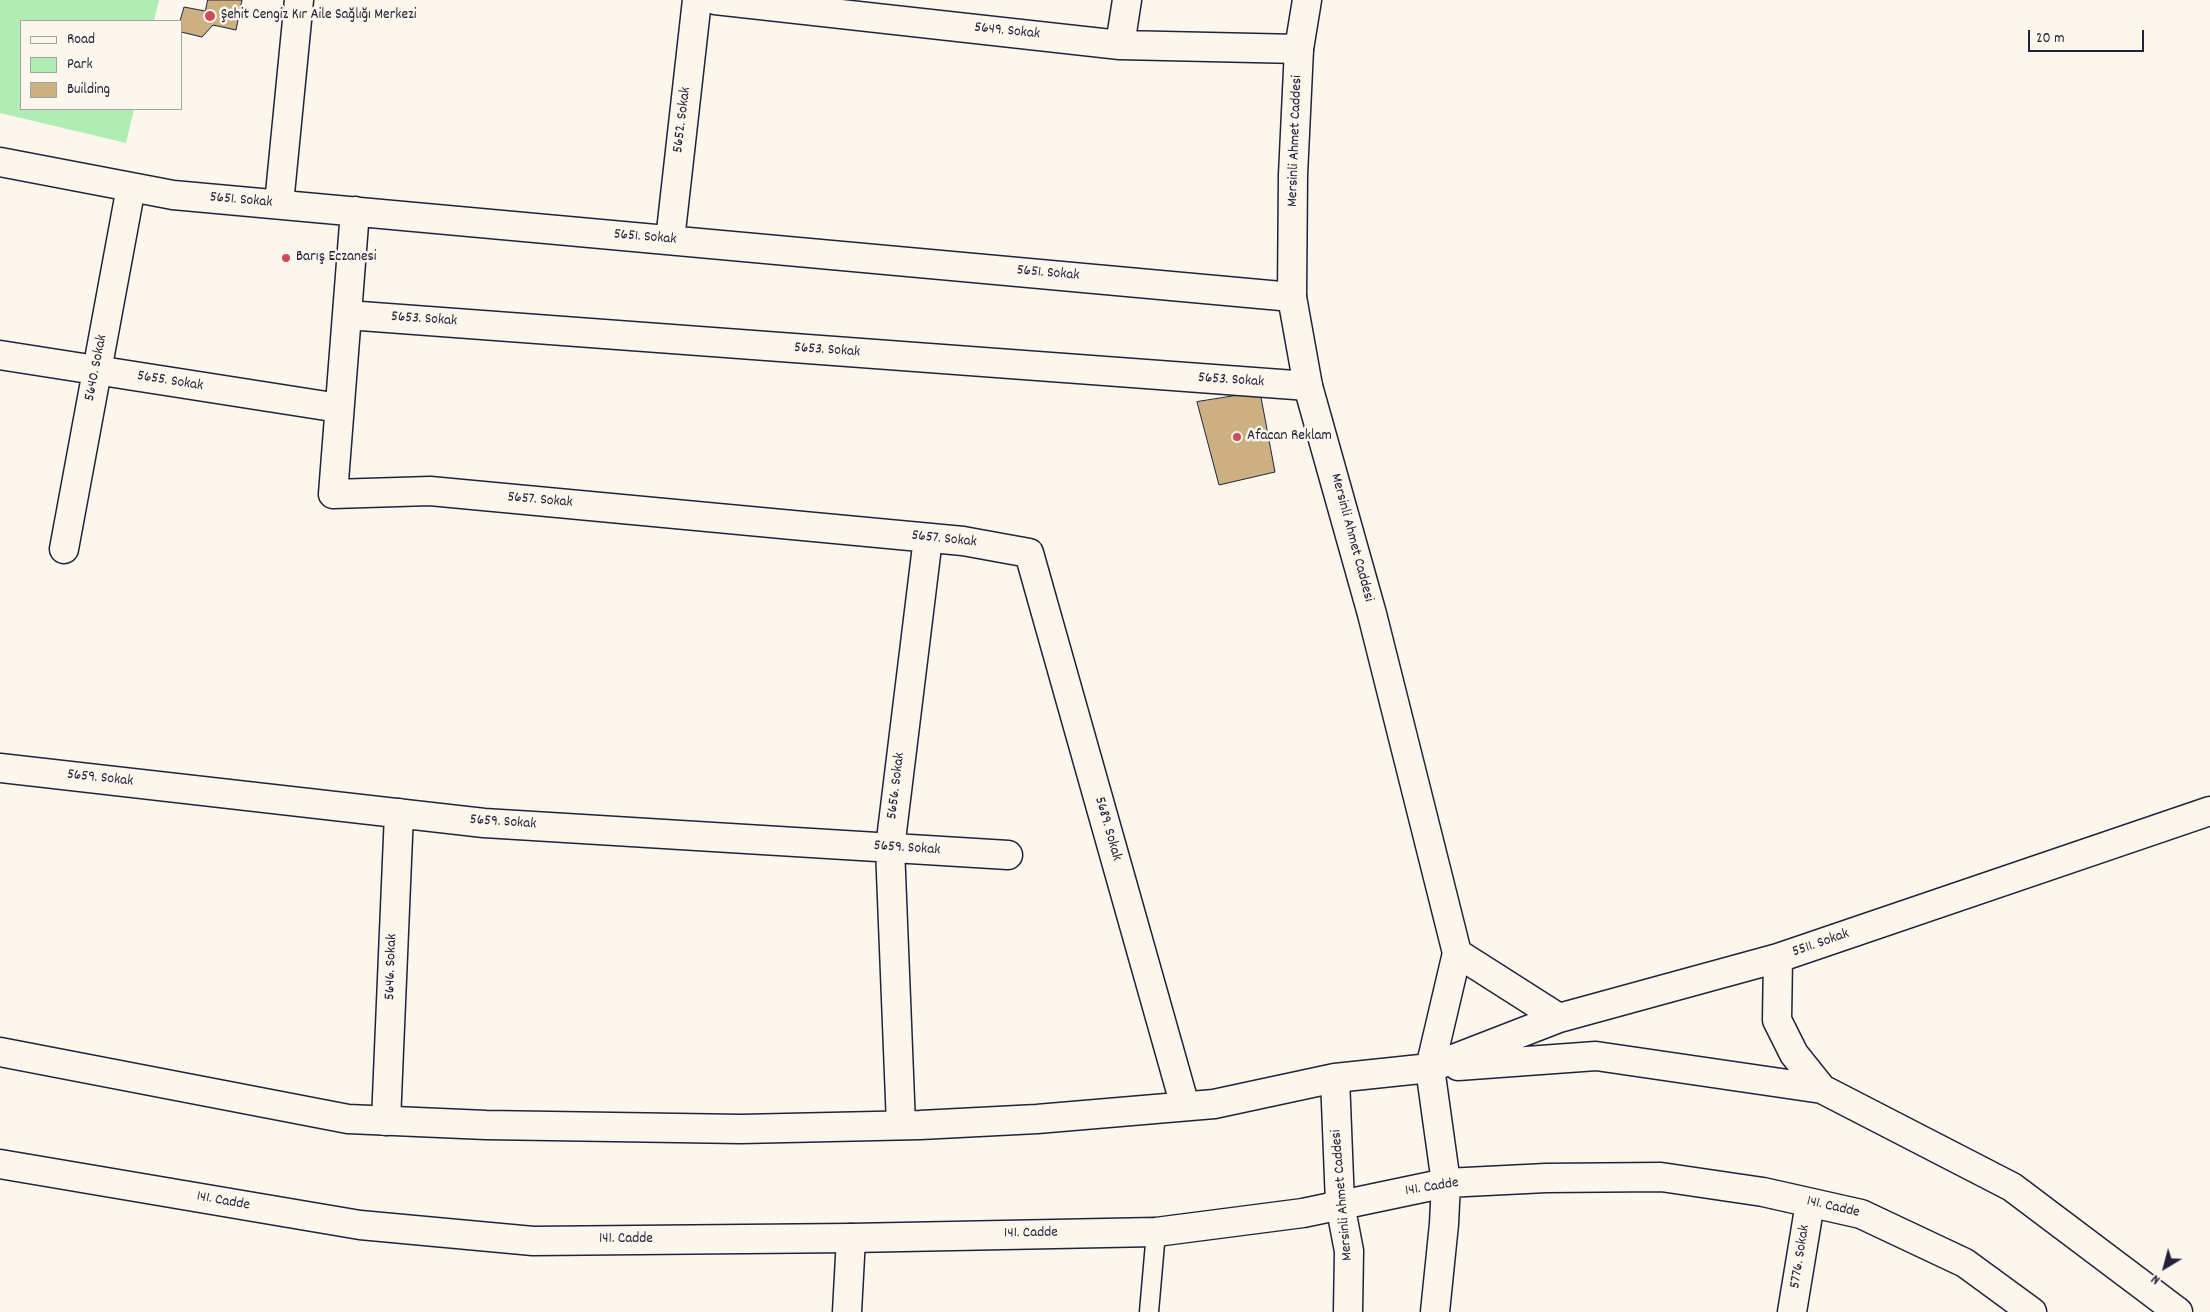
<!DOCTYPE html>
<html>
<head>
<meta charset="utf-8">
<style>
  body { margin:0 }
  #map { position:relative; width:2210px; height:1312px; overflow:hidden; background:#fbf7ec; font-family:Dekko,sans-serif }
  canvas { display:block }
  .legend { position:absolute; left:20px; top:20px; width:162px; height:90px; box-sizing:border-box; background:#fbf7ec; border:1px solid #a4a2a5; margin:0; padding:6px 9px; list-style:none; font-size:15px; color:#22223b }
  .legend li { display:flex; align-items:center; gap:10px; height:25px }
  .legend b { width:25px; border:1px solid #a4a2a5 }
  .north { position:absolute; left:2140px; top:1242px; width:50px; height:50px; -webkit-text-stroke:4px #fbf7ec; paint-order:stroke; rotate:217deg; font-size:14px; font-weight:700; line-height:20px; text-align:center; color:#22223b }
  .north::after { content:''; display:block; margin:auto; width:18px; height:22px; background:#22223b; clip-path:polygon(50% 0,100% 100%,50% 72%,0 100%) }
  .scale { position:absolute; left:2028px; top:30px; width:116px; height:22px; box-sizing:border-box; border:2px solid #22223b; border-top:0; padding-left:6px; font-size:15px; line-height:18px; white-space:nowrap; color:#22223b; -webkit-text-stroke:4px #fbf7ec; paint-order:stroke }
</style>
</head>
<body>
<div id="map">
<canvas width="2210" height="1312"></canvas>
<ul class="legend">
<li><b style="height:6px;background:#fbf7ec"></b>Road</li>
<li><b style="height:14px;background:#afedb4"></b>Park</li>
<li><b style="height:14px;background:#ccb081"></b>Building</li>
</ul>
<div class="north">N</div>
<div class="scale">20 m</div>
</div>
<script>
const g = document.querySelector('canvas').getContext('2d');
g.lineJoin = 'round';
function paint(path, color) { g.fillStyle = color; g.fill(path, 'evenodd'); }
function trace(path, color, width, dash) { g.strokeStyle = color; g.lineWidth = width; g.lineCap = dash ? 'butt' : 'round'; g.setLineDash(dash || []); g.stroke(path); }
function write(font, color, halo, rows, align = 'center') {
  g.font = font + ' Dekko,sans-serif'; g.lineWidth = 5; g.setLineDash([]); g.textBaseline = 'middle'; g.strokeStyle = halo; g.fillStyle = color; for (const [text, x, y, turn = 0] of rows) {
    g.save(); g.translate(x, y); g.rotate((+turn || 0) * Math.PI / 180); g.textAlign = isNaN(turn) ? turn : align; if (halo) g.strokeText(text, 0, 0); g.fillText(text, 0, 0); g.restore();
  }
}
paint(new Path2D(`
  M0 0H159L154 21H21V109H134L126 143 0 113Z`), '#afedb4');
const building = new Path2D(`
  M208 0H242L236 30 213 25 202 37 181 32 180 21 184 7 205 11Z
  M1260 392 1275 472 1219 485 1197 402Z`);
paint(building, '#ccb081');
trace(building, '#22223b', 1);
const lane = new Path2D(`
  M1149 1312 1156 1232`);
const street = new Path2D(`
  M715 0 1120 45 1299 49
  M1120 45 1127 0
  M0 162 173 195 1292 297
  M279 204 299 0
  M355 211 333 494 430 491 963 541 1029 553 1185 1106
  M670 240 697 0
  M347 315 1308 386
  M0 355 339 408
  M64 549 131 187
  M0 768 484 823 1008 855
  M386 1121 399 813
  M901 1125 890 848 928 538
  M847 1312 851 1238
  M1792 1312 1810 1203`);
const secondary = new Path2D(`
  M1307 0 1299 49 1293 175 1292 297 1308 386 1372 614 1457 953 1430 1068
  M1457 953 1559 1018
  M1778 958 1777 1020 1794 1054 1822 1089
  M0 1052 348 1119 486 1125 741 1129 920 1125 1037 1119 1214 1104 1335 1078 1430 1068 1446 1183 1444 1224 1435 1312
  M1458 1066 1596 1056 1822 1089 2012 1187 2178 1312
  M1430 1068 1559 1018 1778 958 2210 811
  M1335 1078 1340 1204 1349 1251 1348 1312
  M0 1164 360 1225 533 1241 851 1238 1156 1232 1303 1213 1446 1183 1546 1178 1661 1177 1763 1192 1861 1214 1965 1263 2032 1312`);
trace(lane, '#22223b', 21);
trace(street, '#22223b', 31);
trace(secondary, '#22223b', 31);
trace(lane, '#fbf7ec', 18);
trace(street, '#fbf7ec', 28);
trace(secondary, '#fbf7ec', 28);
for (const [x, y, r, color] of [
  [210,16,6,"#d1495b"],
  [286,258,5,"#d1495b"],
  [1237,437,5,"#d1495b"]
]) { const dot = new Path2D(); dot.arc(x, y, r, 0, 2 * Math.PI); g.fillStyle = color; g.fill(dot); trace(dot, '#fbf7ec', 2); }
write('15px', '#22223b', '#fbf7ec', [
  ["Şehit Cengiz Kır Aile Sağlığı Merkezi",221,16],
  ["Barış Eczanesi",296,258],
  ["Afacan Reklam",1247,437]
], 'left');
write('15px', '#22223b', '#fbf7ec', [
  ["5649. Sokak",1007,32,6],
  ["5652. Sokak",683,120,-83],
  ["Mersinli Ahmet Caddesi",1296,141,-88],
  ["5651. Sokak",241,201,5],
  ["5651. Sokak",645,238,5],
  ["5651. Sokak",1048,274,5],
  ["5653. Sokak",424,320,4],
  ["5653. Sokak",827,351,4],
  ["5640. Sokak",97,368,-79],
  ["5653. Sokak",1231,381,4],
  ["5655. Sokak",170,382,9],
  ["5657. Sokak",540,501,5],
  ["Mersinli Ahmet Caddesi",1351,538,75],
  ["5657. Sokak",944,540,6],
  ["5659. Sokak",100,779,6],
  ["5656. Sokak",897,786,-83],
  ["5659. Sokak",503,823,4],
  ["5689. Sokak",1107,829,74],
  ["5659. Sokak",907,849,4],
  ["5511. Sokak",1821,944,-19],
  ["5646. Sokak",392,967,-88],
  ["141. Cadde",1432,1188,-9],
  ["Mersinli Ahmet Caddesi",1343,1195,-95],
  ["141. Cadde",223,1202,10],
  ["141. Cadde",1833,1208,13],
  ["141. Cadde",1031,1234,-1],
  ["141. Cadde",626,1240],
  ["5776. Sokak",1801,1257,-81]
]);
</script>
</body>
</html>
